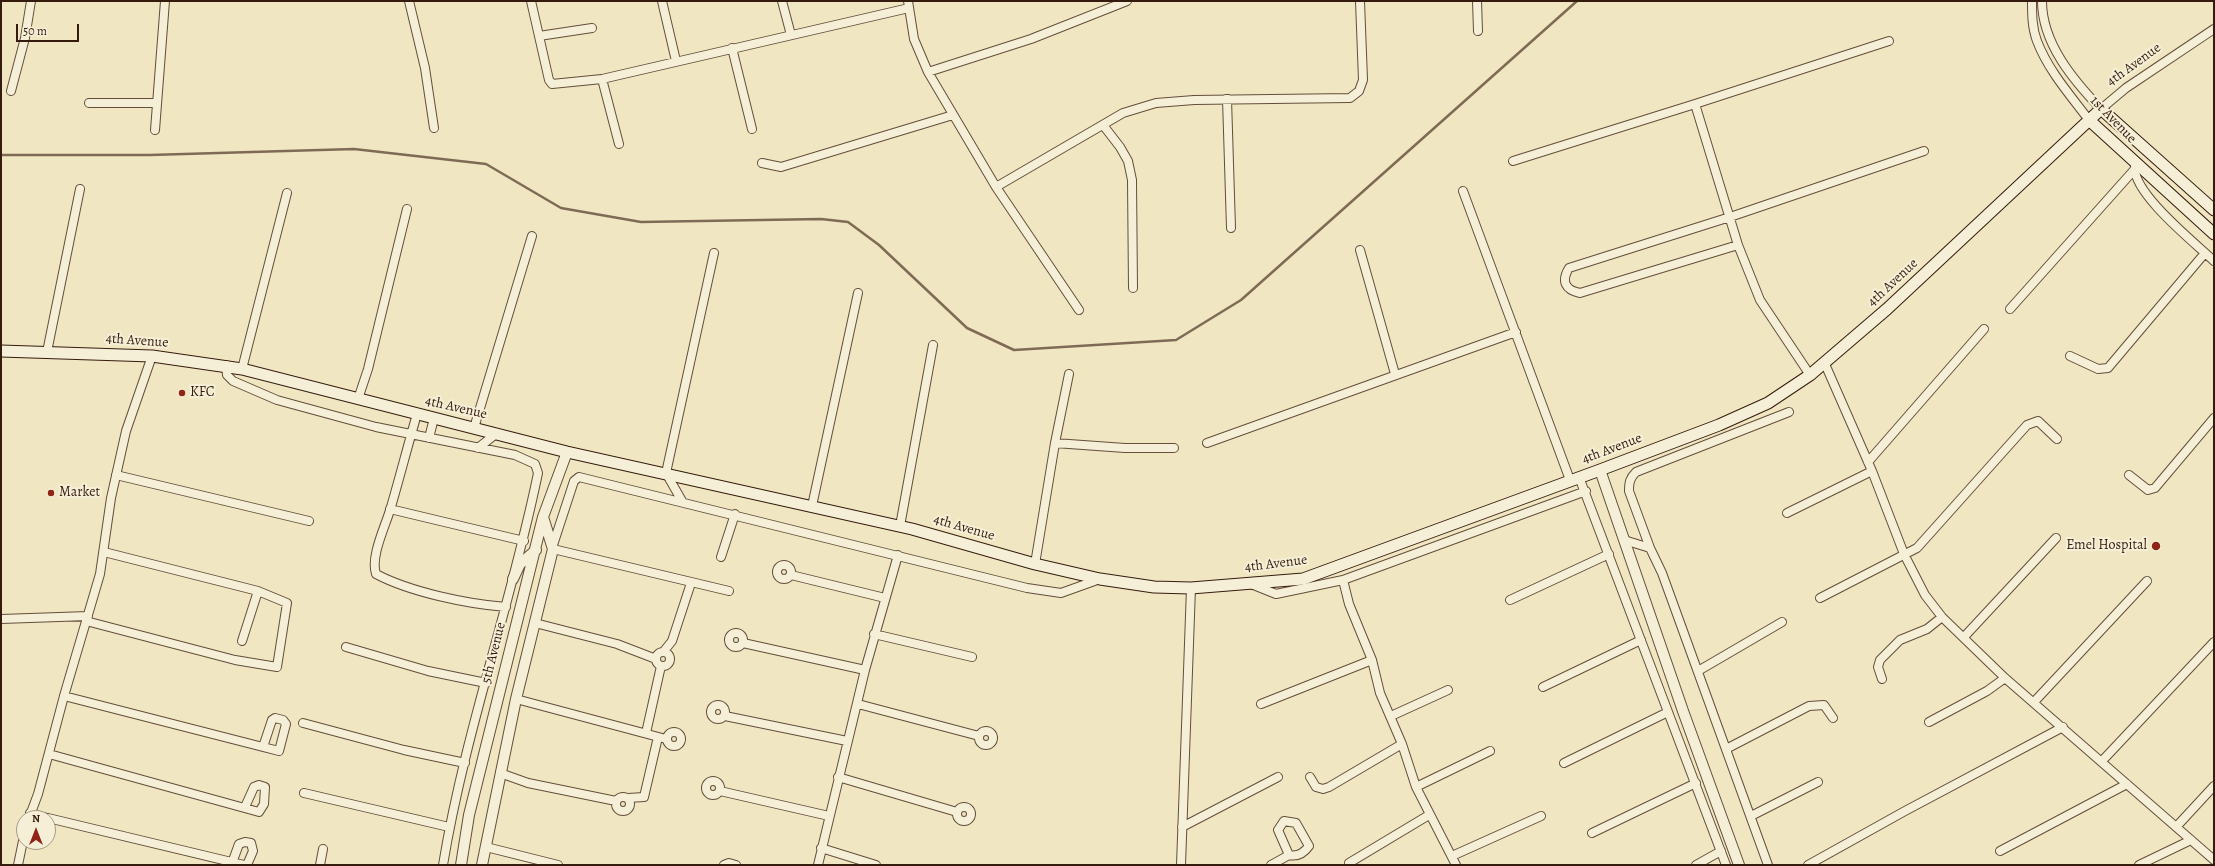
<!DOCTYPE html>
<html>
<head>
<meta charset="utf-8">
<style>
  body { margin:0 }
  #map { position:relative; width:2215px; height:866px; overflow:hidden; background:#f0e6c1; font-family:Alegreya,serif }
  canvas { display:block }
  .frame { position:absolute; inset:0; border:2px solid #351b0e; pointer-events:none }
  .north { position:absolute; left:16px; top:810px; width:40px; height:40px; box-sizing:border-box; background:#f5efd7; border:1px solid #a89a87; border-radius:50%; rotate:0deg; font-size:11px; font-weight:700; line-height:16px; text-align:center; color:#351b0e }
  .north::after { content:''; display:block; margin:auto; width:14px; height:18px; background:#8f2418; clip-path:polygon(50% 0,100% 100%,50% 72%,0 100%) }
  .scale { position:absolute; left:16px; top:24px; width:63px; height:18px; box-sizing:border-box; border:2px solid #351b0e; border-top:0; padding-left:5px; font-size:12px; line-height:14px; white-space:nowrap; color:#351b0e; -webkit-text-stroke:3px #f5efd7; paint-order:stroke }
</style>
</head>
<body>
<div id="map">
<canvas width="2215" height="866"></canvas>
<div class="frame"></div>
<div class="north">N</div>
<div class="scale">50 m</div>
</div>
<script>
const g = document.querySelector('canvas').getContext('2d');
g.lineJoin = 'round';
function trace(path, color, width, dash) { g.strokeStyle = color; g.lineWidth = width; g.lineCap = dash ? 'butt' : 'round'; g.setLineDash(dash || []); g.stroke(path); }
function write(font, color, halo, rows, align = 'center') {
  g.font = font + ' Alegreya,serif'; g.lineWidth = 4; g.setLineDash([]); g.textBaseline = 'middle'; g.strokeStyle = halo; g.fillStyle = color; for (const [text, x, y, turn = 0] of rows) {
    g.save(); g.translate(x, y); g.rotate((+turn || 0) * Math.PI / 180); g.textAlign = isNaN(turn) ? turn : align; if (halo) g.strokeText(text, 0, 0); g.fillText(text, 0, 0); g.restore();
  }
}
trace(new Path2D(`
  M1 155H150L354 149 486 164 561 208 641 222 821 219 848 222 879 245 967 328 1014 350 1176 340 1241 300 1577 1`), '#7f6b55', 2.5);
const minor = new Path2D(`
  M409 1 425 68 434 128
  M531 1 549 80 552 84 602 79 909 8
  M662 1 676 61
  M782 1 791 35
  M908 1 914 39 928 72 996 187 1079 310
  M1477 1 1478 31
  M2032 1C2032 14 2032 28 2037 41 2048 70 2070 95 2089 120
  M2042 1C2042 43 2073 80 2101 109L2126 88 2214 29
  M539 36 592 28
  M732 48 752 129
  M928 72 1031 39 1127 1
  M602 79 619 144
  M11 91 25 38 31 1
  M1227 99 1231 228
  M89 103H157
  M1695 104 1738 245 1760 300 1810 375
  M1103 125 1120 147 1128 161 1132 180 1133 288
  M155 130 165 1
  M1513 161 1695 104 1889 41
  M762 163 781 167 953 115
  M2135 166C2131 192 2195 243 2214 261
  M996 187 1123 113 1156 103 1194 100 1350 98 1359 91 1363 80 1360 1
  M1463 191 1570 480
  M1738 245 1580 293C1565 290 1561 281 1569 268L1730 217 1924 151
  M1360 250 1395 374
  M2010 309 2134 170
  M47 352 80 189
  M2070 356 2098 369 2108 368 2205 253
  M1825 364 1872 471 1904 554 1925 595 1942 617 2005 678 2214 860
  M226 365 227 375 233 381 277 400 376 427 515 455 535 464 538 473C511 605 465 732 443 865
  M242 369 287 193
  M358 399 368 369 407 209
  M417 414C408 445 400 476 391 507 386 525 370 556 376 574 410 592 467 604 506 607
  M474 428 532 236
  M429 438 434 418
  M1055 443 1125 448H1174
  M1207 443 1516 332
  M478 448 497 433
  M1868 462 1984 329
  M116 475 309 521
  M2129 475 2148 490 2155 488 2214 418
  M1579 477 1726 865
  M682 501 666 473 714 253
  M812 506 858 293
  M390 509 524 541
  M1787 513 1872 471
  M900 526 933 345
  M1624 540 1650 548
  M553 545 574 481 579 477 1027 588 1061 593 1100 579
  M553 549 729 591
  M721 557 735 514
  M1035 564 1055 443 1069 374
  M777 572a7 7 0 1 1 14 0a7 7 0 1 1-14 0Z
  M791 575 885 598
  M1343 580 1349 604 1372 660 1380 693 1402 744 1416 787 1456 865
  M1251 584 1276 594 1343 580 1586 491
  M1820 598 1917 548 2027 425 2038 421 2057 439
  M1510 600 1609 554
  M1 619 88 616
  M86 621 235 660 277 667 287 603 258 591 104 552
  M535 623 617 644 656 659
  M729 640a7 7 0 1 1 14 0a7 7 0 1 1-14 0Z
  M874 634 972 657
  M1964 637 2056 538
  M242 641 258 591
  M743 643 865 670
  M346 647 428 671 486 683
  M664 651 672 641 691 583
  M656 659a7 7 0 1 1 14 0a7 7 0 1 1-14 0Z
  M1698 671 1782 622
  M1882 679 1878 667 1880 660 1900 640 1927 629 1942 617
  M1543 687 1641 640
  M64 696 263 747 279 751 286 724 283 720 275 718 272 720 263 747
  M516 699 666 739
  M2034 702 2147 581
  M858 704 979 736
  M1261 704 1372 660
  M711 712a7 7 0 1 1 14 0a7 7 0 1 1-14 0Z
  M725 716 847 741
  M1391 716 1448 690
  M1929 722 1987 691 2005 678
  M303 723 404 750 465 763
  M979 738a7 7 0 1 1 14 0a7 7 0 1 1-14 0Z
  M667 739a7 7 0 1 1 14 0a7 7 0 1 1-14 0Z
  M646 733 661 666
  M1726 749 1809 706 1824 705 1833 718
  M49 754 259 812 264 804 265 787 259 785 254 787 245 807
  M2102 761 2214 642
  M1564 763 1668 712
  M500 773 528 783 616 801
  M838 777 957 812
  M1310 777 1316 787 1323 789 1329 787 1402 744
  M706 788a7 7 0 1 1 14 0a7 7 0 1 1-14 0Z
  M1416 787 1490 751
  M720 791 829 816
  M304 793 449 827
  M616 804a7 7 0 1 1 14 0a7 7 0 1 1-14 0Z
  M628 798 644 797 658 737
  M957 814a7 7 0 1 1 14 0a7 7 0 1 1-14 0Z
  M30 813 47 818
  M1751 816 1818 782
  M29 818 38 794 64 696 100 574 111 498 126 431 152 356
  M48 818 244 865
  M2177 826 2214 786
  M1182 827 1278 777
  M1592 833 1696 783
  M486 847 558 865
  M821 848 876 865
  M2000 851 2127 784
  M1452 856 1541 816
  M232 863 239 844 245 842 251 843 253 851 247 865
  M1349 863 1429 815
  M18 865 24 836
  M320 865 323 849
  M724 865 729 863 736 865
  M818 865 865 670 898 555
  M1181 865 1191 588
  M1271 865 1289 855C1298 857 1304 853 1309 846L1296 823 1284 821 1278 830 1289 855
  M1696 865 1721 851
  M1768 865 1662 573 1650 548 1629 491C1629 482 1630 478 1636 472L1789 412
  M1808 865 1905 811 2063 727
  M2139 865 2191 840`);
const tertiary = new Path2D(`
  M1600 470 1683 711 1739 865
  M513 579 520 564 536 550
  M461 865 469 815 543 517 567 452
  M482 865 516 699 553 549 543 517`);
const secondary = new Path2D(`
  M2089 120 2214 234
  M1 351 152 356 242 369 567 452 912 529 1035 564 1100 579 1154 587 1191 588 1303 579 1600 470 1719 425 1768 403 1810 375 1887 309 2101 109 2214 210`);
trace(minor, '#644e3b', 10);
trace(tertiary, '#644e3b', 12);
trace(secondary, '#351b0e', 13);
trace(minor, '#f5efd7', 8);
trace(tertiary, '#f5efd7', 10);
trace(secondary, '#f5efd7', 11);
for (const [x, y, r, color] of [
  [182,393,4,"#8f2418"],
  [51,493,4,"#8f2418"],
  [2156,546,5,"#8f2418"]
]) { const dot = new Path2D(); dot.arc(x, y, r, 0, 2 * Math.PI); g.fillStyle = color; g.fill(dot); trace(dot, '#f5efd7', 1.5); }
write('14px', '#351b0e', '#f5efd7', [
  ["4th Avenue",2134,65,-36],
  ["1st Avenue",2113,120,46],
  ["4th Avenue",1893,283,-43],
  ["4th Avenue",137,341,4],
  ["4th Avenue",456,408,13],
  ["4th Avenue",1612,449,-21],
  ["4th Avenue",964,528,16],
  ["4th Avenue",1276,564,-7],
  ["5th Avenue",494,653,-76]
]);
write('14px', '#351b0e', '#f5efd7', [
  ["KFC",190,393],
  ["Market",59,493],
  ["Emel Hospital",2147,546,"right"]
], 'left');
</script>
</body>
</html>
